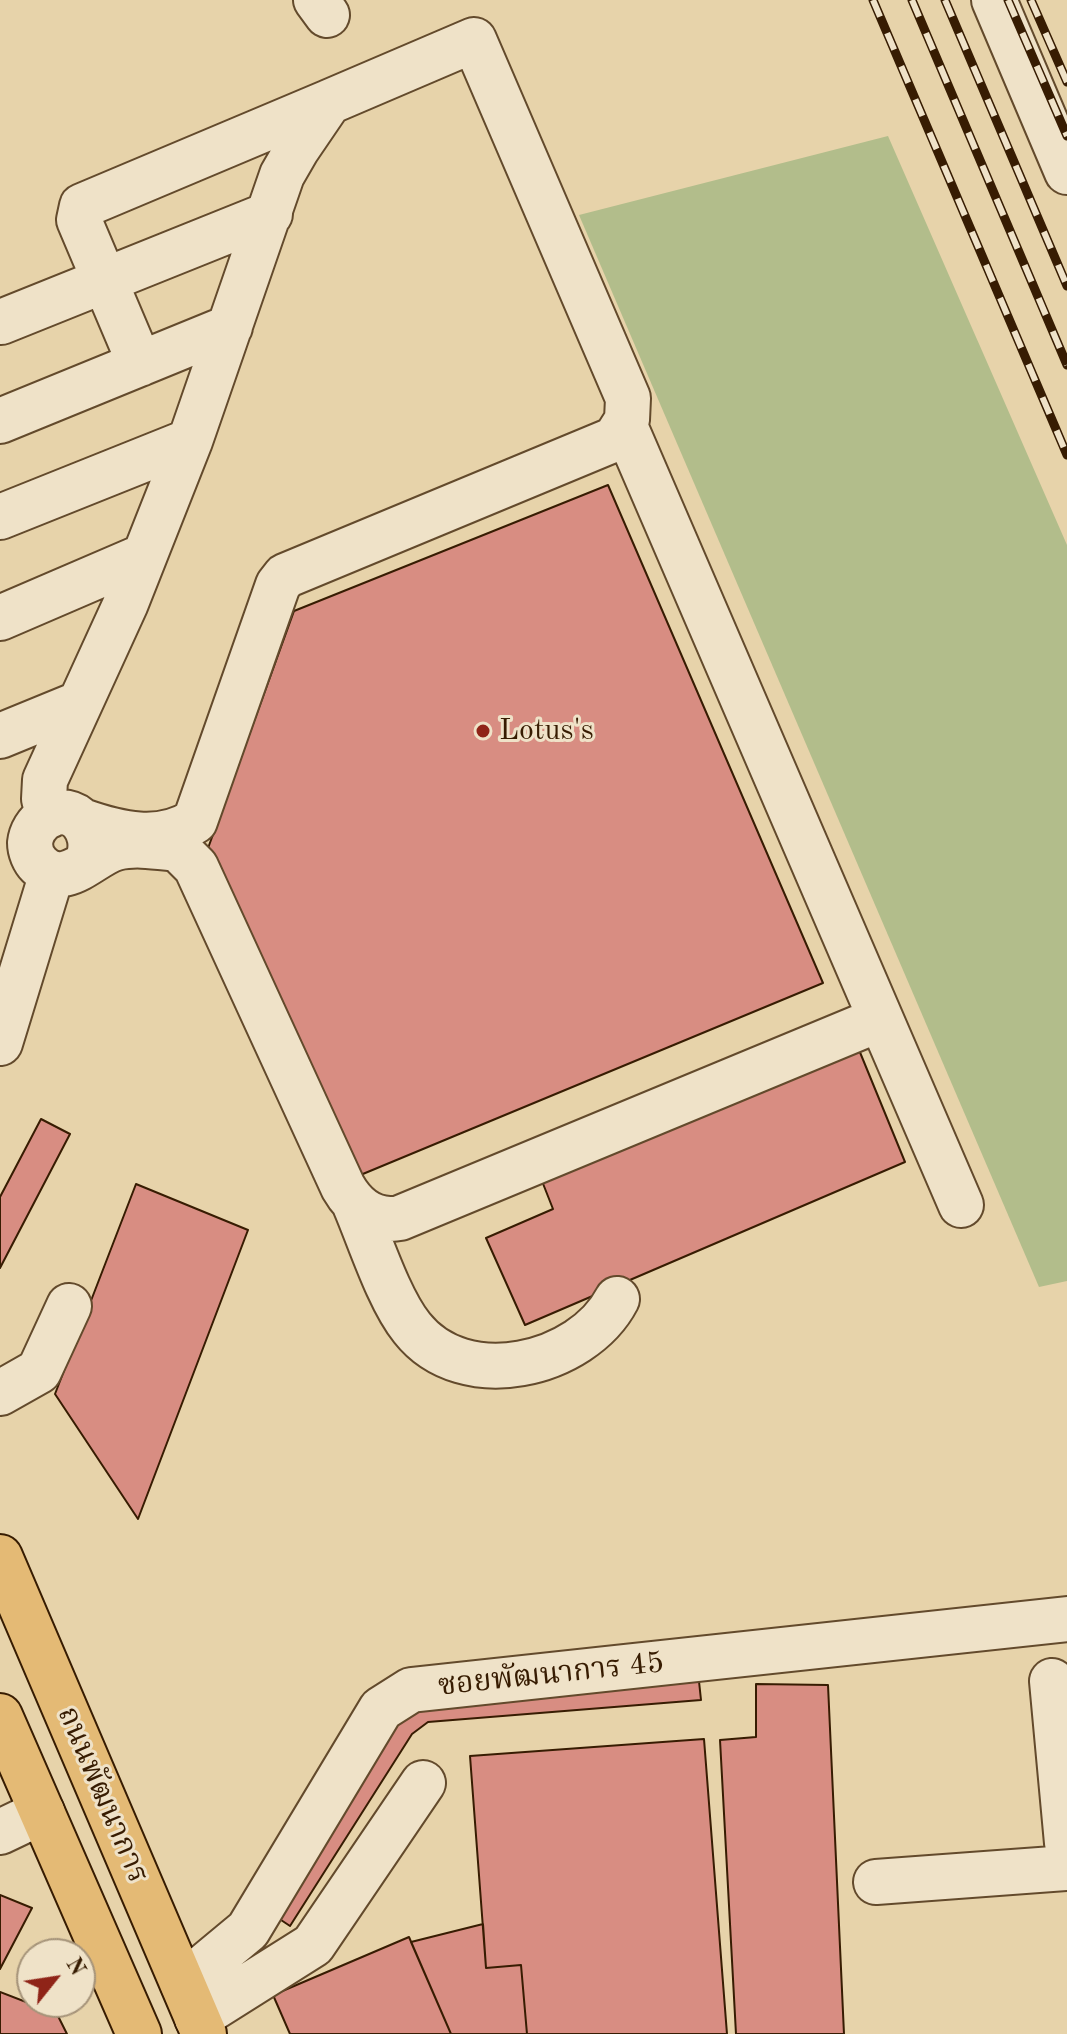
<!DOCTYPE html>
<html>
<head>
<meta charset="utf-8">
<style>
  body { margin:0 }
  #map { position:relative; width:1067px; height:2034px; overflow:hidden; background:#e7d3aa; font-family:"Old Standard TT",serif }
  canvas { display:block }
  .north { position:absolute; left:16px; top:1938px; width:80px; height:80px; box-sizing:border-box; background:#efe2c8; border:2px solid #a59379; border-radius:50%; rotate:60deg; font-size:22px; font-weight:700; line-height:32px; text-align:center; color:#371c02 }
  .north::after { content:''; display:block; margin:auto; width:28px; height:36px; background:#8f2418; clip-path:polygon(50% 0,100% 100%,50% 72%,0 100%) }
</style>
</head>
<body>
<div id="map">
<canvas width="1067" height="2034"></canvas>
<div class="north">N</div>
</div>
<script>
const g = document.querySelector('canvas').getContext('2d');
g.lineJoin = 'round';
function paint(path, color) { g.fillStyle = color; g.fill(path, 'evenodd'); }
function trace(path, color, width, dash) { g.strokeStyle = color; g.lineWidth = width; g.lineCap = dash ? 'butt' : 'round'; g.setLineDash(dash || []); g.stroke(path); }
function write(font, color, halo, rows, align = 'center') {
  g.font = font + ' "Old Standard TT","Noto Serif Thai",serif'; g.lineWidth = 6; g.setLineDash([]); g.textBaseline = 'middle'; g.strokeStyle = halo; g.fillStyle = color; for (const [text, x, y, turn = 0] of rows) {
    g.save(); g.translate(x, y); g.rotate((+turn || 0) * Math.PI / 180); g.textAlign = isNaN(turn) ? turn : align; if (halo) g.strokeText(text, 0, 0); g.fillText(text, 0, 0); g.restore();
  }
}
paint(new Path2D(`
  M888 136 1067 545V1281L1039 1287 579 215Z`), '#b2bd8b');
const building = new Path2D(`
  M608 485 823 983 358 1176 207 851 294 611Z
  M857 1045 905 1162 525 1325 486 1238 553 1209 540 1176Z
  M41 1119 70 1134 0 1268V1197Z
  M136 1184 248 1230 138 1519 55 1394Z
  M698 1672 701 1700 428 1722 412 1734 290 1926 269 1912 407 1705Z
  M756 1684 828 1685 844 2034H736L720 1740 756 1737Z
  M704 1739 727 2034H527L521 1965 486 1968 470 1756Z
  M0 1895 32 1908 0 1969Z
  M483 1924 486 1968 521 1965 527 2034H451L411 1942Z
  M409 1937 451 2034H290L273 1995Z
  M0 1992 57 2014 67 2034H0Z`);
paint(building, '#d88d82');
trace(building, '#371c02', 2);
const minor = new Path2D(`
  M316 0 327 15
  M994 0 1067 172
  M1 322 270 214
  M140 364 79 220 82 206 329 102
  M0 421 230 327
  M625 426 961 1205
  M0 517 190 441
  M0 618 144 556
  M0 736 78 704
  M49 816 44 799 45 780 126 603 190 441 282 175 297 149 329 102 474 40 628 398 627 420 615 439 285 576 278 585 195 821C160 844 119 834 82 821
  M88 859C98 833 76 800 46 817 37 823 31 833 30 843 30 851 34 860 39 865 65 891 91 855 116 848 135 843 158 847 178 849L196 867 343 1187C355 1208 375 1223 400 1218L880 1019
  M0 1043 52 873
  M355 1205C370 1240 389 1300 412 1328 464 1394 582 1366 617 1299
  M0 1393 39 1371 69 1306
  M1052 1681 1067 1843
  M0 1832 42 1812
  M876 1882 1067 1868
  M183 1984 248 1930 381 1709 411 1690 1067 1619
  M197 2018 313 1945 423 1783`);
const major = new Path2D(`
  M0 1557 204 2034
  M0 1716 139 2034`);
trace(minor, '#634a2c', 48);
trace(major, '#371c02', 48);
trace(minor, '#efe2c8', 44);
trace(major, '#e4ba75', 44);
const rail = new Path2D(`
  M873 0 1067 455
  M912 0 1067 365
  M945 0 1067 286
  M1008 0 1067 136
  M1031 0 1067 82`);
trace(rail, '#371c02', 9);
trace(rail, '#efe2c8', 6, [18]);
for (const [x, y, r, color] of [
  [483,731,8,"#8f2418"]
]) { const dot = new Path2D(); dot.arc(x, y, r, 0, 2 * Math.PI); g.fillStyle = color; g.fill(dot); trace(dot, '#efe2c8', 3); }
write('30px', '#371c02', '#efe2c8', [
  ["Lotus's",499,731]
], 'left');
write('30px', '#371c02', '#efe2c8', [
  ["ซอยพัฒนาการ 45",551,1675,-6],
  ["ถนนพัฒนาการ",102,1795,67]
]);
</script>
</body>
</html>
